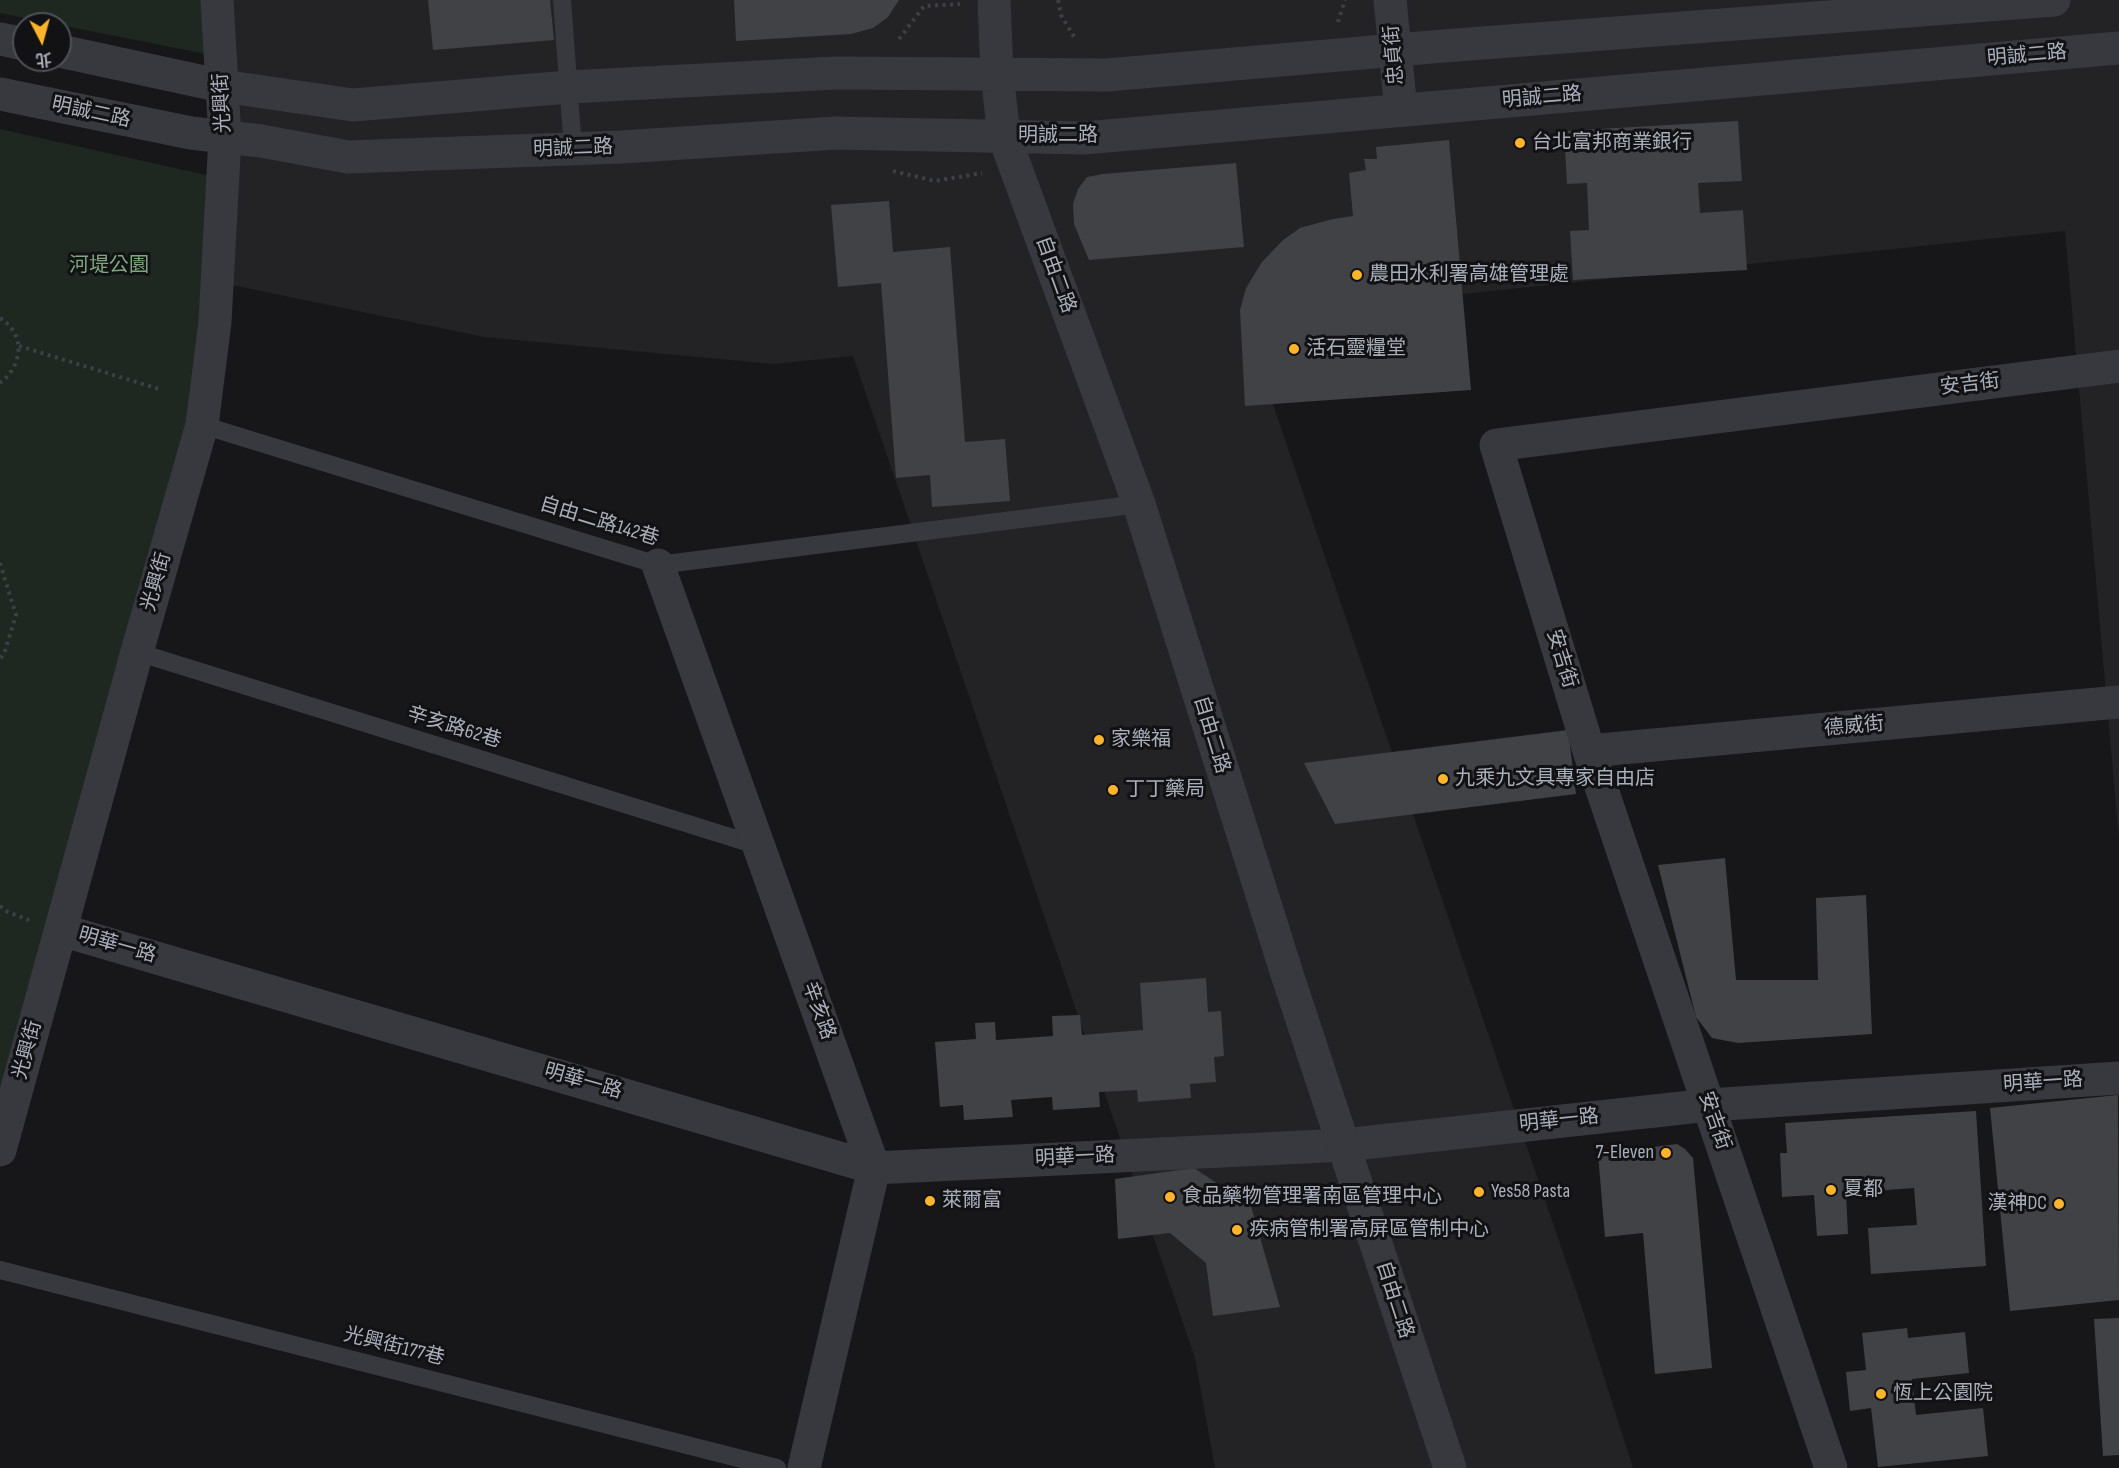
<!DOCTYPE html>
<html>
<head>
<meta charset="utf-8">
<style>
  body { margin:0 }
  #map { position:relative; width:2119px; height:1468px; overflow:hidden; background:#171719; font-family:"Sofia Sans Condensed","Noto Sans TC",sans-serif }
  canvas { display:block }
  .north { position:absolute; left:12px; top:12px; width:60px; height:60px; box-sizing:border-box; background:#121214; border:2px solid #4e5056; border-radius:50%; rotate:174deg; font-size:16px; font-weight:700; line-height:24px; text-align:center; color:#a8aeba }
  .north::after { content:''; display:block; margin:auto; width:21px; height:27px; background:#ffb429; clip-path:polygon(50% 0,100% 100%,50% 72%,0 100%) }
</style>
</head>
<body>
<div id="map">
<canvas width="2119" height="1468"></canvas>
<div class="north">北</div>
</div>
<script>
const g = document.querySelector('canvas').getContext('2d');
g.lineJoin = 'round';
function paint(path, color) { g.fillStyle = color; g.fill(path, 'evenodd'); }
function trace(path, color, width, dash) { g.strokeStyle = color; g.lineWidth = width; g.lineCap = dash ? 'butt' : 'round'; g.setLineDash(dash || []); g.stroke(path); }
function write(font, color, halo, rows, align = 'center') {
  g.font = font + ' "Sofia Sans Condensed","Noto Sans TC",sans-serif'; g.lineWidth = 6; g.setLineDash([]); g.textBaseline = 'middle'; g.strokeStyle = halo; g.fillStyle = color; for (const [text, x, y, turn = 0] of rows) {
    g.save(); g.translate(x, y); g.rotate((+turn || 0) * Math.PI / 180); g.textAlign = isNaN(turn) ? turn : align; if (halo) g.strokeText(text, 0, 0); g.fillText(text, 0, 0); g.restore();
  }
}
paint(new Path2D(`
  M217 0H2119V840L2065 231 1243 317 1584 1314 1633 1468H1215L1195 1358 853 356 773 364 484 337 217 282Z`), '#232326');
paint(new Path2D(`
  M0 0H217L221 57 0 13Z
  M0 129 224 179 202 425 0 1150Z`), '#1e2820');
paint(new Path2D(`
  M428 0H550L554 40 433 50Z
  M734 0H899L888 17 873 28 851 34 736 41Z
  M1738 121 1742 181 1698 183 1700 213 1743 210 1747 270 1573 280 1570 231 1589 230 1587 183 1567 184 1564 131Z
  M1449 140 1471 390 1245 406 1240 310 1246 288 1262 262 1283 240 1300 228 1333 219 1353 216 1349 173 1366 170 1364 159H1377L1376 147Z
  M1236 163 1244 247 1089 260 1074 224 1073 204 1078 189 1087 177 1103 174Z
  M889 201 893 252 950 247 965 442 1005 439 1010 501 932 507 930 475 896 478 881 283 838 287 831 205Z
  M1568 730 1576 794 1335 824 1304 763Z
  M1725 858 1736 980H1818L1816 898 1866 895 1872 1034 1738 1043 1712 1038 1696 1017 1658 865Z
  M1206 978 1208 1012 1221 1011 1224 1056 1214 1057 1216 1082 1190 1084 1191 1098 1138 1102 1137 1090 1099 1092 1100 1107 1053 1110 1052 1097 1011 1100 1013 1117 964 1120 963 1105 940 1107 935 1042 976 1039 975 1023 995 1022 996 1040 1053 1036 1052 1016 1080 1015 1082 1035 1143 1030 1140 983Z
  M2118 1095 2119 1300 2010 1311 1990 1108Z
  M1976 1111 1986 1266 1871 1274 1868 1228 1917 1225 1914 1188 1846 1193 1848 1234 1817 1236 1814 1195 1782 1197 1780 1153H1787L1785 1123Z
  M1677 1144 1685 1149 1693 1158 1712 1368 1655 1374 1643 1233 1605 1237 1598 1154Z
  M1194 1168 1251 1206 1280 1307 1213 1316 1206 1263 1170 1233 1118 1239 1115 1179Z
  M2119 1318V1455L2103 1456 2094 1319Z
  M1907 1328 1908 1338 1965 1332 1969 1373 1912 1379 1916 1415 1983 1408 1988 1456 1878 1467 1871 1408 1850 1411 1846 1372 1866 1370 1862 1333Z`), '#414246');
trace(new Path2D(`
  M1058 0 1061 15 1076 40
  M1338 22 1345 0
  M899 39 924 6 960 4
  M893 171 935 181 982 173
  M0 318C27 335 22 366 0 383
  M19 346 159 389
  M0 563 16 615 4 654 0 659
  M0 906 8 912 29 920`), '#3d4046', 4, [3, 4.5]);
trace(new Path2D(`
  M562 0 573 149
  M202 425 658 565 1139 504
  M137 652 759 846
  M0 1270 777 1468`), '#38393f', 18);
trace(new Path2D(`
  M1390 0 1401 110
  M658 565 874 1168 804 1468
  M1589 751 2119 702
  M61 930 874 1168 1344 1145 1709 1105 2119 1078
  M0 1150 137 652 202 425 215 322 225 137 217 0
  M1831 1468 1589 751 1496 445 2119 366`), '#38393f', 33);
trace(new Path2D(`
  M994 0 997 74 1004 136 1139 504 1287 974 1450 1468
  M0 39 24 44
  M60 51 222 86 353 105 569 87 836 73 1107 75 1443 46 2054 0
  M0 94 191 133 261 141 348 157 622 147 836 133 1084 138 2119 48`), '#38393f', 33);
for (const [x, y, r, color] of [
  [1520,143,6,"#ffb429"],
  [1357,275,6,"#ffb429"],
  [1294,349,6,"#ffb429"],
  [1099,740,6,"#ffb429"],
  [1443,779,6,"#ffb429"],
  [1113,790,6,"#ffb429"],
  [1666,1153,6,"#ffb429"],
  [1831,1190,6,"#ffb429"],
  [1479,1192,6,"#ffb429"],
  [1170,1197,6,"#ffb429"],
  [930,1201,6,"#ffb429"],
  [2059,1204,6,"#ffb429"],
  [1237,1230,6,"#ffb429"],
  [1881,1394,6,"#ffb429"]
]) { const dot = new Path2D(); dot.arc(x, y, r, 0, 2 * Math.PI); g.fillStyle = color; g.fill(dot); trace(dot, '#121214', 2); }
write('20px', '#a8aeba', '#121214', [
  ["忠貞街",1395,55,-95],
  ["明誠二路",2027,56,-5],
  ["明誠二路",1542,98,-5],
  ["光興街",223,103,-93],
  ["明誠二路",91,113,12],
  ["明誠二路",1058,136],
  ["明誠二路",573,149,-2],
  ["自由二路",1055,275,70],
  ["安吉街",1970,385,-7],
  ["自由二路142巷",599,522,17],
  ["光興街",157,582,-74],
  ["安吉街",1561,659,73],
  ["德威街",1854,727,-5],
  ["辛亥路62巷",454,728,17],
  ["自由二路",1211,735,73],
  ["明華一路",117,946,16],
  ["辛亥路",818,1011,70],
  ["光興街",28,1050,-75],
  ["明華一路",583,1082,16],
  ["明華一路",2043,1083,-4],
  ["明華一路",1559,1121,-6],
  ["安吉街",1714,1121,71],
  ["明華一路",1075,1158,-3],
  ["自由二路",1394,1300,72],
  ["光興街177巷",394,1347,14]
]);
write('20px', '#a8aeba', '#121214', [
  ["台北富邦商業銀行",1532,143],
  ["農田水利署高雄管理處",1369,275],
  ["活石靈糧堂",1306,349],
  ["家樂福",1111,740],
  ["九乘九文具專家自由店",1455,779],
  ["丁丁藥局",1125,790],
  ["7-Eleven",1654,1153,"right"],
  ["夏都",1843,1190],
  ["Yes58 Pasta",1491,1192],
  ["食品藥物管理署南區管理中心",1182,1197],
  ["萊爾富",942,1201],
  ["漢神DC",2047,1204,"right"],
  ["疾病管制署高屏區管制中心",1249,1230],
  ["恆上公園院",1893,1394]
], 'left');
write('20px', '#7ea780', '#121214', [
  ["河堤公園",109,266]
]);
</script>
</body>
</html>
